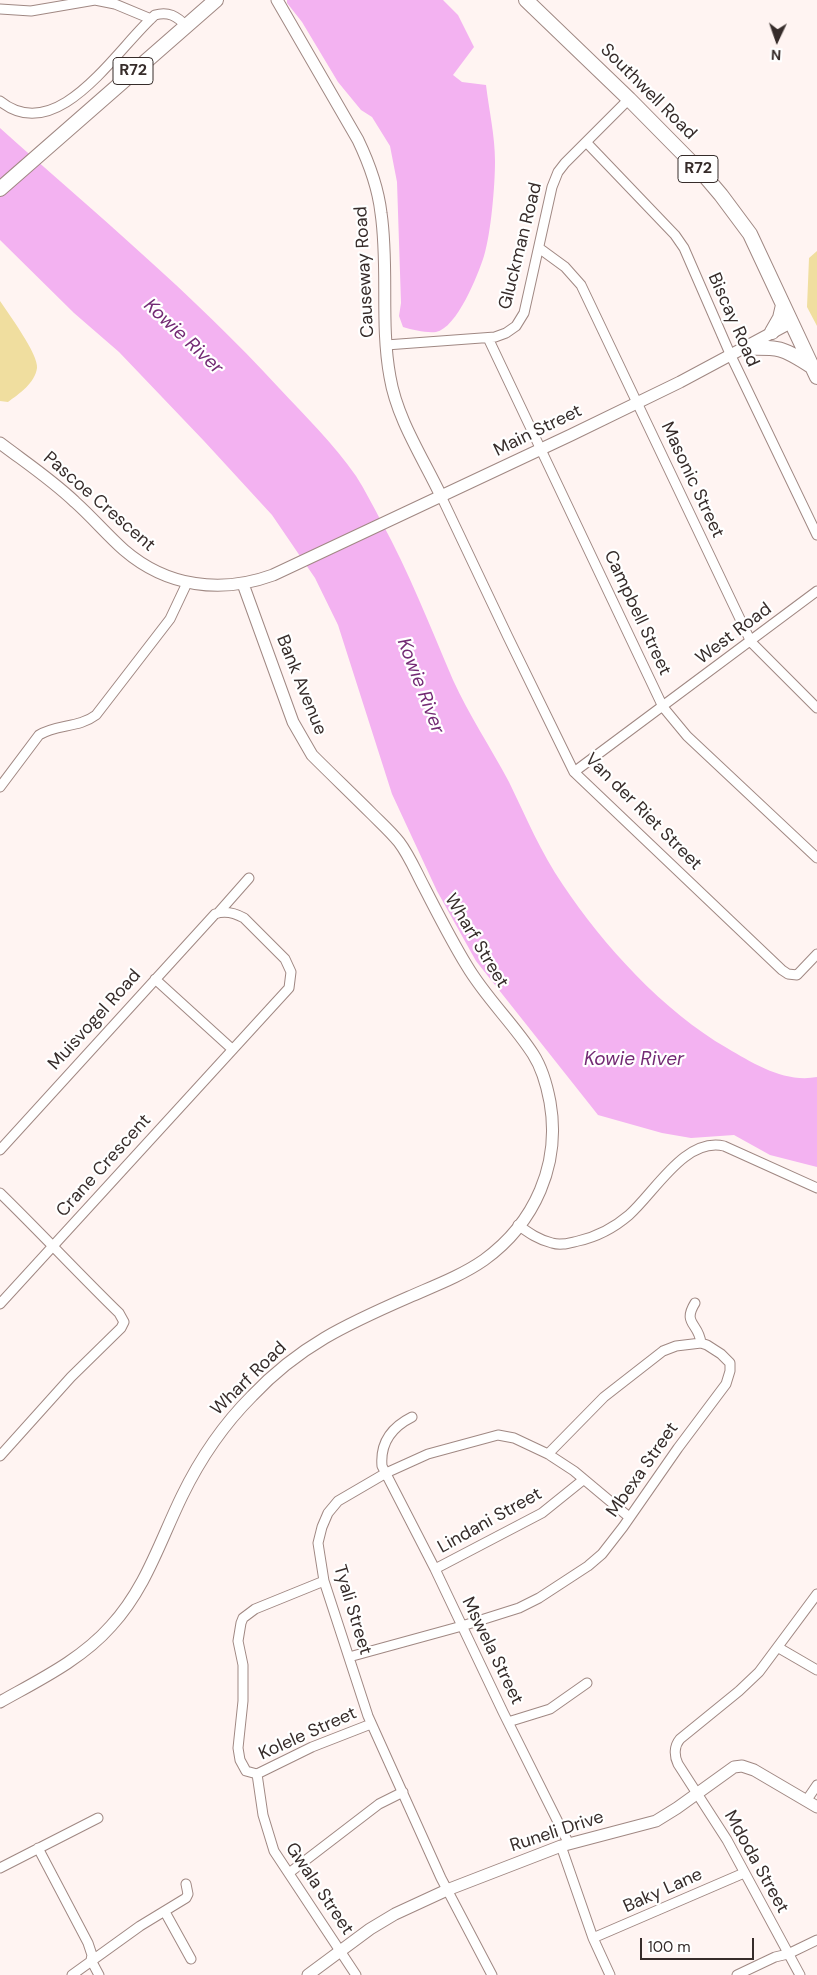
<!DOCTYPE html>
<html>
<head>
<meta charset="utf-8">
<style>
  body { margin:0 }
  #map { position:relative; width:817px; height:1975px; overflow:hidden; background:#fff4f2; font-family:"DM Sans",sans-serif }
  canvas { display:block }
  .north { position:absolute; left:752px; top:15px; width:50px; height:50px; -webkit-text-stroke:4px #fff; paint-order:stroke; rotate:183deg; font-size:14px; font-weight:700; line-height:20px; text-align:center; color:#362c2a }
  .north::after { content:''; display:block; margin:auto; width:18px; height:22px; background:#362c2a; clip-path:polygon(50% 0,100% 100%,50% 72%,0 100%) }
  .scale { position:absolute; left:640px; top:1938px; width:114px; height:22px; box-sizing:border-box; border:2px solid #362c2a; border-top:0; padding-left:6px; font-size:15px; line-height:18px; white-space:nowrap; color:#362c2a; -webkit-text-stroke:4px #fff; paint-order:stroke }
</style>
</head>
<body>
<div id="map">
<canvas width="817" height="1975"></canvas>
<div class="north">N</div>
<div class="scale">100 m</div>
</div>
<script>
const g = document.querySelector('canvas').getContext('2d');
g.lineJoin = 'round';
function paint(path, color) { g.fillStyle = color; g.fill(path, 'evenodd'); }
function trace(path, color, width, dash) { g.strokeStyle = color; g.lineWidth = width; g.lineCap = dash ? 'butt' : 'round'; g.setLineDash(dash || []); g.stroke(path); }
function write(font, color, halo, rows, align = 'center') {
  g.font = font + ' "DM Sans",sans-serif'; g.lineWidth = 4.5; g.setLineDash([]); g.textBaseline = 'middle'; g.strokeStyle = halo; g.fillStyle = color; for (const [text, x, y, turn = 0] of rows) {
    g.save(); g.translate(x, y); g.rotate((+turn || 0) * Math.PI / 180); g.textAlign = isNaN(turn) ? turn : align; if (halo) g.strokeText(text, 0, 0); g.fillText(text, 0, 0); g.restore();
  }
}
paint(new Path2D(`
  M817 251V326L807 307 809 258Z
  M0 301C8 313 39 355 37 368 35 383 19 394 8 402L0 401Z`), '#f0de9f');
paint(new Path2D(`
  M287 0H443L458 15 474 47 453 75 462 82 486 85C489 110 495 136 495 161 495 186 491 233 484 256 478 275 457 328 436 332 426 333 413 330 403 327L399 316 401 303 397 182 390 146 372 117 361 110 338 82 302 22 287 3Z
  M0 128C95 213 193 294 279 388 305 416 334 444 356 476 365 490 373 506 381 521 409 572 430 626 453 680 469 715 491 748 509 782 526 817 541 853 563 885 603 945 664 1012 727 1048 754 1064 785 1083 817 1077V1167L770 1155 734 1135 691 1138 662 1133 598 1115 476 961 437 891 392 794 338 625 315 578 272 515 204 441 119 352 74 313 0 240Z`), '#f3b2f1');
const minor = new Path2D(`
  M0 9 31 11 95 0 115 4 151 19
  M0 101C58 148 117 48 155 15 168 11 177 16 186 26
  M586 142 675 235 684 248 731 356 817 535
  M539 248 565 267 581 285 751 642 817 708
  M488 338 663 707 687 736 817 858
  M386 345 495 337 506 333 516 326 524 313 552 187 558 172 565 163 629 99
  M441 496 508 637 574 772 782 970 788 974 797 975 817 954
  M574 772 817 591
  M0 787 39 735C57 724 79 728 96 715L170 619 187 583
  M219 912 249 878
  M155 979 232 1049
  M0 1150 215 914C225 910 235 913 244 918L285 959 291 972 289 988 0 1304
  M0 1193C41 1233 79 1274 119 1313L124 1322 121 1328 71 1377 0 1456
  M518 1225C529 1233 539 1240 552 1243 561 1246 569 1243 578 1241 596 1237 615 1227 629 1215 655 1192 685 1137 724 1146L817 1188
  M695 1303C682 1324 699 1323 701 1343
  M412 1417C392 1427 380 1443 382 1466L435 1569 503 1712 569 1844
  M435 1569 542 1513 583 1480
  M779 1648 817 1670
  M349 1657 462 1626 519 1608 539 1598 588 1566 602 1554 623 1527 678 1448 726 1384 730 1371V1363L721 1354 707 1345 701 1343 676 1346 663 1351 604 1397 548 1454
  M508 1722 550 1709 587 1683
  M257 1774 246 1771 240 1760 238 1748 243 1701V1665L238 1641 241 1623 243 1618 255 1609 324 1581
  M257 1774 263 1815 274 1851 356 1975
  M257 1774 312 1747 371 1724
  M806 1801 817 1785
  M561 1846 593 1938 610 1975
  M38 1848 88 1943 92 1955 91 1960 99 1975
  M0 1868 98 1818
  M289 1873 379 1804 403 1792
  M165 1912 191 1959
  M593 1938 744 1873
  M72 1975 140 1926 186 1898 188 1894 186 1884
  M492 1975 441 1878 368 1716 324 1581 318 1543 322 1527 328 1513 338 1501 386 1473 428 1454 498 1435 514 1438 548 1454 574 1471 629 1517
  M737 1975 775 1957 788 1954 817 1940
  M800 1975 727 1840 678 1764C674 1756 674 1746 680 1739L739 1691 759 1672 817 1594`);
const tertiary = new Path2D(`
  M277 0 358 140C369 163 378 187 381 213 389 267 380 323 390 377 397 419 423 458 441 496
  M0 443C25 462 52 480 75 502 92 517 107 535 124 550 167 587 221 594 273 575L571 435 680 382 792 322
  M0 1702C39 1680 81 1660 111 1626 146 1588 160 1541 182 1496 200 1459 223 1425 252 1396 299 1346 347 1324 409 1297 434 1286 461 1276 484 1260 535 1223 561 1164 550 1102 547 1086 542 1068 533 1054 513 1023 486 998 467 966 451 940 438 914 424 887 416 872 409 855 399 842 391 832 381 823 372 814 352 794 332 775 312 755L293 722 243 584
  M308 1975 370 1929 395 1914 447 1890 561 1846 656 1821 677 1808 734 1767 742 1766 754 1770 817 1807`);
const primary = new Path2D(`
  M526 0 629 99 704 175 721 195 750 234 817 377
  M0 189 216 0
  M772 332 780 318 783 305
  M744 348C779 347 782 347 811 366`);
trace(minor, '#a08883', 11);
trace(tertiary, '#a08883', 13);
trace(primary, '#a08883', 16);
trace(minor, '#fff', 9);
trace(tertiary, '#fff', 11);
trace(primary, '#fff', 14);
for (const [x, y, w] of [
  [133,71,40],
  [698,169,40]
]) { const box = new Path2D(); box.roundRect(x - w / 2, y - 13.5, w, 27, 4); g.fillStyle = '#fff'; g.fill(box); trace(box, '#362c2a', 1); }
write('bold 16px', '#362c2a', null, [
  ["R72",133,71],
  ["R72",698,169]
]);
write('18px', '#362c2a', '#fff', [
  ["Southwell Road",648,92,45],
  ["Gluckman Road",521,246,-76],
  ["Causeway Road",365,272,-93],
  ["Biscay Road",733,320,66],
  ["Main Street",538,431,-26],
  ["Masonic Street",692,480,65],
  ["Pascoe Crescent",99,502,41],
  ["Campbell Street",637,613,65],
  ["West Road",734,634,-37],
  ["Bank Avenue",301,685,68],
  ["Van der Riet Street",643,812,45],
  ["Wharf Street",476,941,59],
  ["Muisvogel Road",95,1020,-48],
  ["Crane Crescent",104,1166,-48],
  ["Wharf Road",249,1379,-44],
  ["Mbexa Street",643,1470,-55],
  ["Lindani Street",490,1521,-29],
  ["Tyali Street",352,1610,73],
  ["Mswela Street",492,1651,64],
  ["Kolele Street",308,1734,-24],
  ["Runeli Drive",557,1832,-18],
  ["Mdoda Street",756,1862,61],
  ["Gwala Street",319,1889,56],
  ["Baky Lane",663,1891,-24]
]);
write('italic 19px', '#732a74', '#fff', [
  ["Kowie River",183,337,43],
  ["Kowie River",420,686,69],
  ["Kowie River",634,1060]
]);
</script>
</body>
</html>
